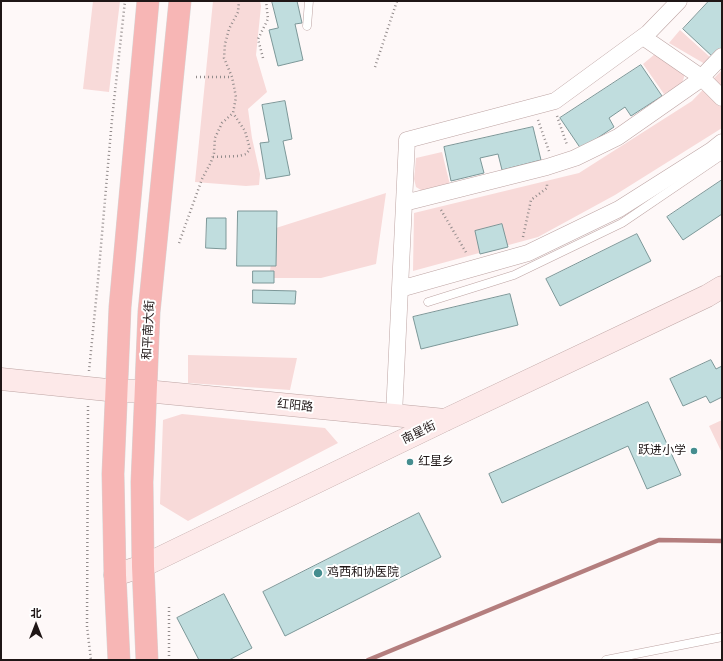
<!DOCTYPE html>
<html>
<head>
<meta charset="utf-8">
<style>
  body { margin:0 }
  #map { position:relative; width:723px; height:661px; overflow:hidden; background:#fef8f8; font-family:"Times New Roman","Noto Sans SC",serif }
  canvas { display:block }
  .frame { position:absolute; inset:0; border:2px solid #1f1616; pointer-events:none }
  .north { position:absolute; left:16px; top:605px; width:40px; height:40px; -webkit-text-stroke:3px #fff; paint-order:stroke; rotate:0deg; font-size:11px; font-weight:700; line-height:16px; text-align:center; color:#1f1616 }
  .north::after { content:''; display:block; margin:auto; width:14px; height:18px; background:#1f1616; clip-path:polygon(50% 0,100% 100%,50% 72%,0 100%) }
</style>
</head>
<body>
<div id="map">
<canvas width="723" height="661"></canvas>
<div class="frame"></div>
<div class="north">北</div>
</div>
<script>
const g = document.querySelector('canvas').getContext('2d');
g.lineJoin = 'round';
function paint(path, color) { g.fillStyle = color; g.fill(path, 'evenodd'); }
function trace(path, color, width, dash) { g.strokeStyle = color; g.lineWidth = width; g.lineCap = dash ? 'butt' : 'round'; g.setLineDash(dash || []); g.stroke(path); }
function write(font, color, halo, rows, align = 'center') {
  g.font = font + ' "Times New Roman","Noto Sans SC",serif'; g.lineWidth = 4; g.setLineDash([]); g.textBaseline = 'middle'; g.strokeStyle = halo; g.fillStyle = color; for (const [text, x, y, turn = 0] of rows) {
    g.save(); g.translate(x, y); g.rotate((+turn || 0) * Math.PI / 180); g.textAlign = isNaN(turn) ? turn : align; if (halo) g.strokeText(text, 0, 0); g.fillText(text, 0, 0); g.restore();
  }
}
paint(new Path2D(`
  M93 1H120L109 92 83 89Z
  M213 1H260L261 6 256 55 267 92 248 109 252 138 260 174 259 185 246 186 195 182Z
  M680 30 711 58 705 64 669 43Z
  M655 54 684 72C686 85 674 88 664 94L643 64Z
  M722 70V128L615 195 538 237 413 271 414 213 579 173 692 101Z
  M442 152 450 185 425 190H421L416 187 414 179 416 158Z
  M386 193 376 264 321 278H269L276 228Z
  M188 355 297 358 290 390 188 383Z
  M182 414 325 428 338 443 188 521 160 504 163 420Z
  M722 420V453L709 426Z`), '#f8dad9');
trace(new Path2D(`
  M368 660 659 540 722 541`), '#b47e7e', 4.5);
const building = new Path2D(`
  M272 1H297L302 23 295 24 303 60 278 66 269 30 278 28Z
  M709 1H722V50L714 58 683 29Z
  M641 65 662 96 631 116 625 107 609 118 614 127 581 149 560 118Z
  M285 101 292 139 283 141 290 175 266 179 260 143 269 142 262 105Z
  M533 127 541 160 502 170 498 154 480 158 484 173 451 181 444 147Z
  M722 180V214L683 240 667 217Z
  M238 211H277L276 266H237Z
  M207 218H226V249L206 248Z
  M502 224 508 247 480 254 475 231Z
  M637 234 651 261 560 306 546 279Z
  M253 271H274V283H253Z
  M253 290 296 291 295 304 253 303Z
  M510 294 518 325 421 349 413 317Z
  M711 360 716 369 722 366V397L710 403 706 396 683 406 670 379Z
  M648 402 681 475 647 489 628 446 502 503 489 474Z
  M419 513 441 557 285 636 263 592Z
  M224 594 252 648 229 660H199L177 618Z`);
paint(building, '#c0ddde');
trace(building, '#7c9798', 1);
const lane = new Path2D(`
  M307 26 309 1
  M428 302 514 275 622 223 722 155
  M606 660 722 637`);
const street = new Path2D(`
  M643 37 701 77 722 98
  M404 203 547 167 575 158 618 137 698 81 722 56
  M400 289 528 253 619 209 712 150 722 142
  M394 415 407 140 555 101 648 33 679 1`);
const secondary = new Path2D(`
  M1 379 117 391H146L445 420
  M115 575 143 566 445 420 707 296 722 287`);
const highway = new Path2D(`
  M119 660 115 575 113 474 120 307 148 1
  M147 660 143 566 142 482 149 312 180 1`);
trace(lane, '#bda4a3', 9);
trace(street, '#bda4a3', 17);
trace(secondary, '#bda4a3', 23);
trace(highway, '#d7d5d5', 23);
trace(new Path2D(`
  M263 58 258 39 268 19 266 1
  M375 67 397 1
  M196 77H232
  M557 116 567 145
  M538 120 549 151
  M213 157 239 156 246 154 250 149 245 131 233 113
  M441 210 467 254
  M523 237 531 200 547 188V183
  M179 243 202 179 211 162 214 153 215 138 222 123 233 113 236 97 232 77 224 58 225 44 229 29 238 12 239 1
  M89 371 98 280 112 119 125 1
  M88 406 87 627 91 660
  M169 607V660`), '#928b8b', 2.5, [1, 3]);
trace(lane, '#fff', 8);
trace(street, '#fff', 16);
trace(secondary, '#fde9e9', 22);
trace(highway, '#f7b6b5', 22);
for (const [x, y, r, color] of [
  [694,451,4,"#458d8f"],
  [410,462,4,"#458d8f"],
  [318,573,5,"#458d8f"]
]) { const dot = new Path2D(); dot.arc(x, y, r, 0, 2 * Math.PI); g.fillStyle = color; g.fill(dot); trace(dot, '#fff', 1.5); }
write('12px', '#1f1616', '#fff', [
  ["和平南大街",149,330,-87],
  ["红阳路",295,406,6],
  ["南星街",419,433,-26]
]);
write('12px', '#1f1616', '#fff', [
  ["跃进小学",686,451,"right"],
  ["红星乡",418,462],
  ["鸡西和协医院",327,573]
], 'left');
</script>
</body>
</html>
